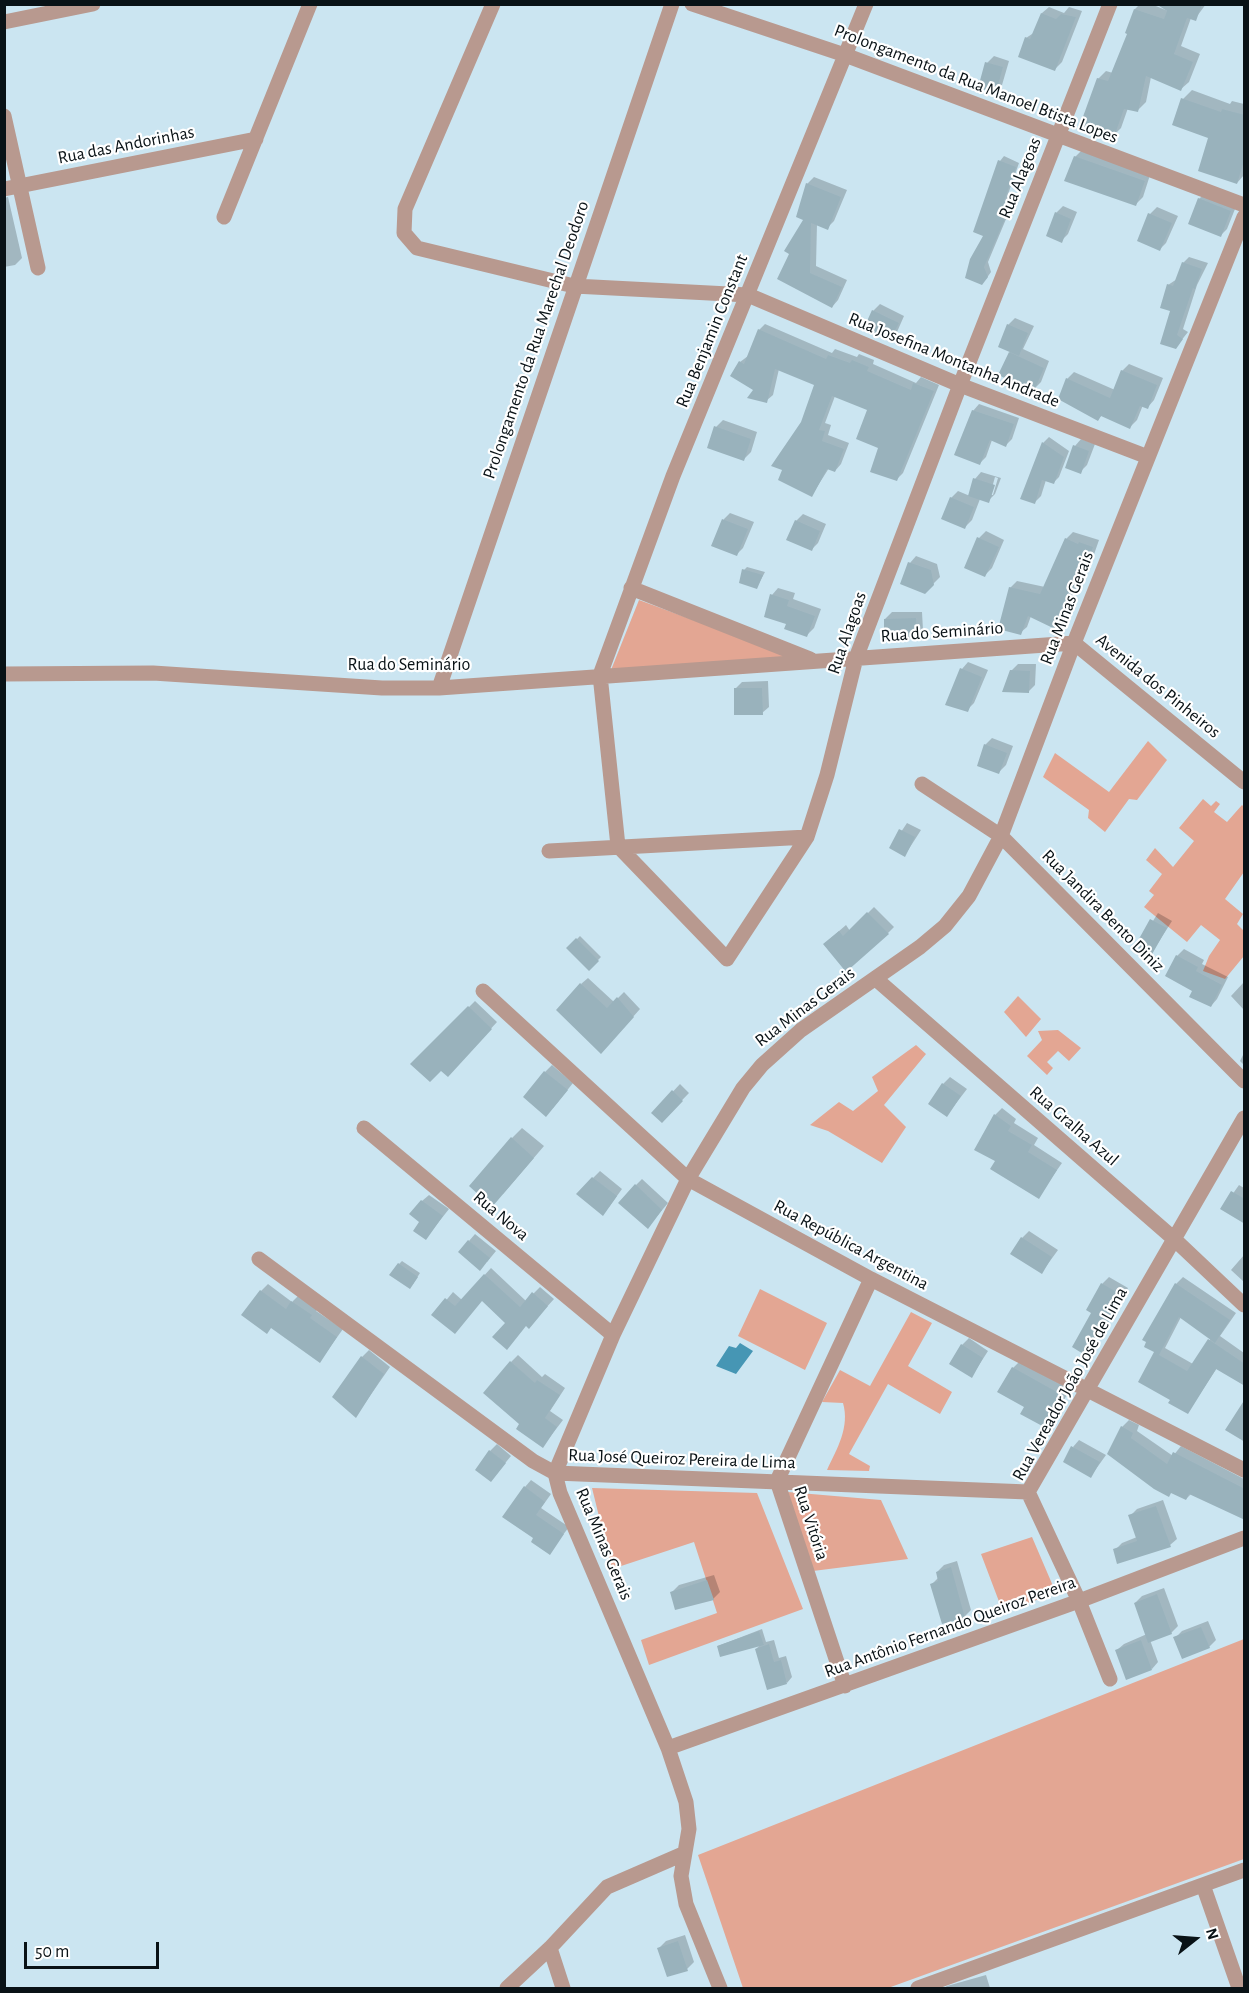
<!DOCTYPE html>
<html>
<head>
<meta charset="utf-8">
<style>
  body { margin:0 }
  #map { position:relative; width:1249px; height:1993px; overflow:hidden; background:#cbe5f1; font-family:"Alegreya Sans",sans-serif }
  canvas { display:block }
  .frame { position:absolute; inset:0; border:6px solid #091216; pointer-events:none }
  .north { position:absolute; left:1165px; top:1909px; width:60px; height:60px; -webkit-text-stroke:4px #fff; paint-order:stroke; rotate:73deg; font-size:16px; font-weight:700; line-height:24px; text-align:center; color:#091216 }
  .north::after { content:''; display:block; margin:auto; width:21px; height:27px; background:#091216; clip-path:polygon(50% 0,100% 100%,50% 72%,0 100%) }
  .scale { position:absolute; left:24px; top:1942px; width:135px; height:27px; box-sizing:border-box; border:3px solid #091216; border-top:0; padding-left:8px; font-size:18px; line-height:21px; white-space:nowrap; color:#091216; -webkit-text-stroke:4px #fff; paint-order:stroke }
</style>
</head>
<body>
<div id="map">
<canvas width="1249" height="1993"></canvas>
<div class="frame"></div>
<div class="north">N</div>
<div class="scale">50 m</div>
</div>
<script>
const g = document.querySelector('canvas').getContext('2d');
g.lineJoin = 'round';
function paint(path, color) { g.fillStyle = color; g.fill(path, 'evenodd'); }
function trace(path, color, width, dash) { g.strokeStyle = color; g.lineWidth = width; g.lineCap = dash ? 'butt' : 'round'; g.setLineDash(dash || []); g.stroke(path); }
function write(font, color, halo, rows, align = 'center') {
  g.font = font + ' "Alegreya Sans",sans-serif'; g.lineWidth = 4.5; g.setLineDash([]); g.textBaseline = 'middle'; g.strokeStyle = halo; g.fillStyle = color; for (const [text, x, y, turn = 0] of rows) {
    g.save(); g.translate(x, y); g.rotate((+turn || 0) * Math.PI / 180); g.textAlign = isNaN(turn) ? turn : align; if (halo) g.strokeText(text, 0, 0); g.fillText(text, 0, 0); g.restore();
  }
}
paint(new Path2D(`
  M639 600 769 648 789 657 611 670Z
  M1148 741 1167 760 1137 800 1129 799 1105 832 1088 818 1089 810 1043 777 1055 753 1109 792Z
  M1203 799 1211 806 1216 801 1220 804 1214 812 1227 822 1242 805 1244 807V872L1225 899 1243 914 1237 924 1244 931V956L1225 979 1203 971 1209 956 1220 940 1201 925 1187 942 1144 907 1154 895 1149 891 1162 874 1146 860 1155 848 1173 867 1194 841 1179 828Z
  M1018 996 1041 1019 1026 1037 1004 1012Z
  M1058 1030 1081 1048 1069 1061 1058 1051 1047 1062 1053 1068 1047 1075 1027 1056 1042 1040 1038 1031Z
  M916 1045 926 1054 884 1105 906 1127 882 1163 828 1131 810 1125 839 1102 853 1111 878 1091 872 1077Z
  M760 1289 827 1323 805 1370 738 1336Z
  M911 1312 932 1323 908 1366 952 1392 940 1414 888 1384 849 1454 870 1466 869 1471 827 1470C837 1449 850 1427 843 1403L822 1402 840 1370 870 1386Z
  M592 1488 757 1493 803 1609 649 1665 641 1640 717 1613 694 1542 612 1569Z
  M788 1492 881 1500 908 1559 813 1571Z
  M1032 1537 1056 1593 1003 1612 981 1554Z
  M1244 1639V1859L888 1988H743L698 1855Z`), '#e3a693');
paint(new Path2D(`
  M740 1343 753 1351 736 1374 716 1366 729 1346 736 1348Z`), '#4696b4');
paint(new Path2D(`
  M1140 4H1151L1168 11 1170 4H1206L1195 19 1191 18 1181 46 1200 54 1189 82 1181 89 1151 77 1146 102 1138 110 1128 108 1121 128 1113 136 1098 79 1106 71 1113 73 1129 33 1127 32 1135 9Z
  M1049 7 1064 13 1069 7 1082 11 1062 62 1055 69 1026 38 1035 32 1042 13Z
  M994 56 1009 61 1002 85 995 92 987 63Z
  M1192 90 1230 104 1232 101 1244 104V175L1237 183 1210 137 1183 99Z
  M1082 150 1150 175 1143 197 1136 204 1075 157Z
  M1004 156 1019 163 1007 197 1014 200 988 262 991 272 986 279 966 277 985 235 1000 161Z
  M814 177 847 190 834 221 827 228 817 224 816 266 847 280 838 300 832 307 791 254 805 219 807 184Z
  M1206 192 1237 204 1227 229 1220 236 1199 199Z
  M8 197 22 258 15 265 4 267V198Z
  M1063 206 1077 212 1068 234 1061 241 1056 213Z
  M1157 207 1178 216 1166 243 1160 249 1150 214Z
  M1189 257 1208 263 1197 285 1183 329 1188 332 1176 347 1168 285 1177 279 1183 263Z
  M880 304 904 316 897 332 890 339 873 311Z
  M1015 318 1034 326 1023 349 1049 361 1041 382 1034 389 1010 353 1008 325Z
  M765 324 832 353 835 349 857 357 859 354 874 360 873 364 916 383 921 377 939 385 903 473 897 479 880 447 869 409 835 396 825 423 831 425 828 435 849 443 841 464 835 471 829 468 812 495 802 422 816 384 779 369 773 395 766 401 755 390 740 362 748 356 759 330Z
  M1129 364 1163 378 1154 400 1148 407 1143 405 1137 420 1130 427 1102 415 1098 419 1067 379 1074 372 1115 390 1122 371Z
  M979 404 1019 418 1012 439 1006 445 992 440 986 457 980 463 973 411Z
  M723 420 757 432 751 452 744 459 716 427Z
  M1049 437 1069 451 1059 477 1053 483 1046 480 1041 496 1035 502 1022 498 1043 443Z
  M1081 439 1095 444 1087 465 1080 472 1067 467 1075 446Z
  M981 472 1001 478 995 494 988 501 980 499 972 520 965 527 951 498 958 491 970 496 975 479ZM995 477 998 478 993 495H990Z
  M730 513 754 522 743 548 737 554 713 545 724 519Z
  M803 514 826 524 818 543 811 550 796 521Z
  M986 531 1004 540 992 568 985 575 979 538Z
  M1073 532 1099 540 1091 563 1084 570 1061 621 1055 627 1031 616 1027 627 1020 633 1010 588 1017 581 1045 587 1066 539Z
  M916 556 937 564 940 577 925 592 910 563Z
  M747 567 765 572 757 587 744 570Z
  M778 588 795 593 793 599 821 609 814 628 807 635 788 622 772 595Z
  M892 612H922L923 630 916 637 885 619Z
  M968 662 988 670 974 703 967 710 947 704 962 669Z
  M1018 664H1036L1035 685 1028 692 1011 671Z
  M768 681 769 707 762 713 735 689 742 682Z
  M992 738 1013 746 1006 765 999 772 985 745Z
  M907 823 921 830 905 855 891 847Z
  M874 907 894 927 888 933 831 938 846 925 850 931Z
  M1158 913 1172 921 1151 954 1137 946Z
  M580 936 601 957 589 969 568 948Z
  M1184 949 1204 960 1202 964 1228 977 1217 999 1211 1006 1194 991 1177 956Z
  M588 978 614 1002 624 992 640 1009 608 1045 581 984Z
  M1244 982V1010L1231 996Z
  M475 1001 497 1022 454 1069 469 1007Z
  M1244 1053V1062L1243 1064 1240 1061Z
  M552 1065 573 1083 553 1108 545 1072Z
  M950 1077 967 1089 947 1115 943 1084Z
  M680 1084 689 1093 662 1121 653 1113Z
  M1002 1108 1016 1119 1014 1123 1038 1138 1034 1145 1062 1163 1038 1197 997 1161 976 1149 995 1115Z
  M522 1128 544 1146 503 1194 512 1138Z
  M600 1171 622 1189 609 1207 593 1178Z
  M642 1179 668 1203 648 1227 636 1185Z
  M1239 1185 1244 1188V1222L1222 1209Z
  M429 1195 449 1209 426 1238 421 1221 422 1201Z
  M1029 1231 1058 1250 1042 1272 1022 1238Z
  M475 1234 496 1251 487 1262 469 1241Z
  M1244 1255V1282L1231 1270Z
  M402 1261 420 1273 413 1284 399 1264Z
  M491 1268 526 1301 540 1287 554 1299 535 1320 527 1324 507 1322 482 1300 434 1315 453 1292 462 1300Z
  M1109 1277 1128 1288 1114 1314 1106 1320 1085 1353 1093 1312 1102 1284Z
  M1183 1277 1236 1313 1220 1336 1244 1353V1385L1217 1368 1188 1412 1172 1399 1156 1352 1176 1284ZM1181 1317 1211 1338 1193 1364 1165 1348Z
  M268 1284 292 1302 299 1295 318 1308 316 1311 343 1329 320 1361 272 1326 261 1291Z
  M969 1338 988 1351 972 1376 962 1345Z
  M369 1350 390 1367 356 1416 362 1357Z
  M518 1355 542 1377 545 1374 565 1388 550 1411 563 1420 543 1446 521 1424 511 1362Z
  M1020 1361 1070 1389 1053 1420 1046 1427 1026 1407 1013 1368Z
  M1129 1420 1139 1425 1137 1431 1173 1456 1181 1446 1244 1479V1515L1191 1494 1186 1499 1172 1492 1122 1427Z
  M1079 1440 1106 1455 1091 1476 1073 1447Z
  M497 1444 511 1456 497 1473 490 1451Z
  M531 1480 551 1494 541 1508 569 1527 549 1553 535 1538 525 1487Z
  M1163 1500 1177 1539 1170 1545 1115 1550 1122 1543 1137 1537 1130 1516 1137 1509Z
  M957 1561 971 1610 964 1617 932 1584 939 1577 937 1572 944 1565Z
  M714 1575 720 1592 713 1599 672 1592 679 1585Z
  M1164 1588 1178 1626 1171 1633 1150 1640 1158 1662 1152 1669 1117 1650 1124 1644 1147 1634 1135 1603 1142 1596Z
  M1208 1621 1216 1640 1209 1647 1175 1638 1182 1631Z
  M762 1629 766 1642 774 1640 779 1658 786 1656 792 1677 787 1683 756 1649 761 1644 718 1646Z
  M685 1935 694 1962 687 1969 659 1948 666 1941Z
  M986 1975 990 1988H944L947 1986Z`), '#0003');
paint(new Path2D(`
  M1156 4H1202L1196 21 1187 18 1174 54 1193 62 1181 91 1146 76 1138 112 1124 109 1114 137 1080 125 1097 78 1108 81 1127 34 1125 33 1134 9 1164 19 1167 11Z
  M1041 13 1056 19 1061 14 1076 17 1055 71 1018 57 1025 37 1030 39Z
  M985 62 1003 67 996 93 978 88Z
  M1181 98 1221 112 1222 109 1245 115V158L1237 184 1198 171 1208 138 1172 125Z
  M1074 156 1145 181 1136 206 1064 181Z
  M998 160 1016 167 1004 201 1011 205 984 267 988 277 982 285 965 278 970 259 983 236 973 232Z
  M806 183 841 197 828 230 811 223 810 273 842 287 832 308 777 279 789 254 784 251 803 220 796 217Z
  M1198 198 1231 211 1221 237 1188 224Z
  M1055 212 1071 219 1062 243 1046 236Z
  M1148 213 1172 223 1160 251 1137 241Z
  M1182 262 1202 269 1195 289 1193 288 1177 335 1183 339 1176 349 1160 344 1170 311 1160 308 1167 284 1173 286Z
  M872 310 899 323 890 340 864 328Z
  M1007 324 1028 333 1019 356 998 347Z
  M758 329 826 359 828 355 850 363 852 360 869 367 867 371 911 390 913 383 934 391 897 481 870 472 878 448 856 439 867 410 832 396 819 430 825 431 822 441 844 449 835 472 827 469 812 497 778 480 782 470 771 466 801 422 814 385 775 369 767 403 747 398 753 390 730 376 739 361 744 364Z
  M1009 352 1044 368 1034 391 998 375Z
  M1121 370 1157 385 1148 409 1140 406 1130 429 1101 416 1098 421 1058 399 1066 378 1110 398Z
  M972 410 1014 424 1006 447 990 440 980 465 954 455Z
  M714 426 751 439 744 461 707 448Z
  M1042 442 1064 457 1054 484 1042 480 1035 504 1020 499Z
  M1073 445 1089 451 1081 474 1065 468Z
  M973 478 995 485 989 503 968 496Z
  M950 497 974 507 965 529 941 519Z
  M722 519 748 529 737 556 711 546Z
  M795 520 820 531 812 551 786 540Z
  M977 537 999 547 985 577 964 568Z
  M1065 538 1078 544 1079 542 1093 547 1085 572 1082 571 1055 629 1028 616 1021 635 998 629 1009 587 1040 594Z
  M908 562 931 570 934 585 925 594 900 584Z
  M742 569 763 575 757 589 739 583Z
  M770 594 789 600 787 606 815 616 807 637 784 629 786 624 764 617Z
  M916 618 917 638 884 639V619Z
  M960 668 982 677 968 712 945 705Z
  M1010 670 1030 671 1029 693 1002 692Z
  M734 688H762L763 715H734Z
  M984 744 1007 753 999 774 977 766Z
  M899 829 915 837 905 857 889 848Z
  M867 912 889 934 846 972 823 944 839 931 843 936Z
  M1150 919 1167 928 1151 956 1135 946Z
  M576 938 599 961 589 971 566 948Z
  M1176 955 1198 967 1196 971 1222 985 1211 1007 1189 997 1192 991 1165 976Z
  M580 983 607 1008 617 997 634 1017 601 1054 556 1010Z
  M468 1006 492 1029 448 1077 441 1071 430 1082 410 1064Z
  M544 1071 568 1090 546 1117 523 1097Z
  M942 1083 961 1096 947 1117 928 1104Z
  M672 1090 683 1101 662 1123 651 1113Z
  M994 1114 1011 1126 1008 1131 1032 1145 1028 1152 1057 1170 1039 1199 990 1169 995 1161 974 1150Z
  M511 1137 534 1158 492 1207 469 1186Z
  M592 1177 617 1196 603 1216 576 1194Z
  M635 1184 662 1210 648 1229 618 1203Z
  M1231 1191 1245 1199V1224L1220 1209Z
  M421 1200 443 1216 426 1240 413 1231 419 1222 409 1214Z
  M1021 1237 1052 1257 1042 1274 1010 1254Z
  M468 1240 490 1258 480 1271 458 1252Z
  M398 1263 418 1277 410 1289 389 1275Z
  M484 1274 520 1307 532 1292 548 1306 529 1329 526 1326 507 1350 492 1337 505 1323 482 1301 455 1334 431 1315 445 1298 455 1306Z
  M1101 1283 1122 1295 1108 1323 1104 1321 1085 1355 1072 1347 1091 1313 1086 1310Z
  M1175 1283 1230 1320 1215 1343 1179 1317 1159 1355 1187 1371 1208 1339 1245 1364V1386L1216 1369 1188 1414 1168 1403 1170 1400 1138 1382 1154 1352 1144 1347 1146 1342 1142 1340Z
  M260 1290 286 1309 291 1301 312 1315 310 1318 337 1337 320 1363 271 1328 267 1334 241 1315Z
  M961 1344 983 1358 972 1378 949 1364Z
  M361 1356 384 1374 356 1418 332 1397Z
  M510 1361 535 1383 537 1380 560 1395 545 1418 557 1427 543 1448 516 1429 519 1424 483 1393Z
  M1012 1367 1064 1396 1046 1428 1020 1414 1024 1407 997 1392Z
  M1245 1399V1442L1225 1430Z
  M1121 1426 1133 1433 1131 1438 1167 1464 1173 1452 1245 1489V1520L1189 1494 1186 1500 1171 1493 1169 1497 1154 1489 1107 1454Z
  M1071 1446 1100 1462 1091 1478 1063 1462Z
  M489 1450 506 1463 491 1482 475 1470Z
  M524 1486 545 1502 536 1515 564 1534 550 1555 531 1542 533 1538 502 1517Z
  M1156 1506 1171 1547 1117 1564 1113 1549 1137 1541 1128 1515Z
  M951 1567 965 1618 942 1624 930 1584 938 1581 936 1572Z
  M707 1580 714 1600 675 1610 670 1592Z
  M1157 1594 1172 1634 1148 1643 1134 1603Z
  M1201 1627 1210 1648 1182 1659 1173 1637Z
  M759 1631 764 1645 720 1657 717 1646Z
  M1141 1640 1152 1670 1126 1680 1115 1650Z
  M769 1644 774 1662 781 1660 787 1684 767 1690 755 1649Z
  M678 1941 688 1971 667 1977 657 1948Z`), '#99b2bc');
trace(new Path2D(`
  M493 4 405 209 404 233 417 248 574 286 748 295 960 385 1148 457
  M692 4 845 55 1244 205
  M866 4 673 476 600 675 618 846 727 959 807 837 827 775 856 658 960 385 1110 4
  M4 22 93 4
  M4 116 38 268
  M4 189 256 139
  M224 217 310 4
  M631 588 810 659
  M1074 643 1244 782
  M4 674 153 673 382 688H439L1074 643
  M439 688 672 4
  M922 784 1001 836 1244 1081
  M549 851 807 837
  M876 979 1173 1238 1244 1305
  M483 991 688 1179 871 1279 1244 1470
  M364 1128 613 1335
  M259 1259 533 1461 555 1473 1028 1492
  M1110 1679 1079 1601 1028 1492 1244 1118
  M845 1686 777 1481 871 1279
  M668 1748 1079 1601 1244 1538
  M1203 1885 1239 1988
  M550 1948 563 1988
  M507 1988 550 1948 607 1887 683 1854
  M720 1988 686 1904 681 1876 689 1829 686 1802 668 1748 560 1493 555 1473 613 1335 688 1179 743 1088 762 1065 801 1030 920 947 945 926 969 896 1001 836 1074 643 1244 217
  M918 1988 1244 1870`), '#b8998f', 15);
write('18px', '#091216', '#fff', [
  ["Prolongamento da Rua Manoel Btista Lopes",976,84,21],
  ["Rua das Andorinhas",126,145,-11],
  ["Rua Alagoas",1020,178,-68],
  ["Rua Benjamin Constant",712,331,-68],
  ["Prolongamento da Rua Marechal Deodoro",536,340,-71],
  ["Rua Josefina Montanha Andrade",954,360,22],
  ["Rua Minas Gerais",1067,608,-69],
  ["Rua do Seminário",942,632,-4],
  ["Rua Alagoas",847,633,-71],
  ["Rua do Seminário",409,665],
  ["Avenida dos Pinheiros",1158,686,39],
  ["Rua Jandira Bento Diniz",1103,911,45],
  ["Rua Minas Gerais",805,1007,-37],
  ["Rua Gralha Azul",1074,1126,41],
  ["Rua Nova",501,1216,40],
  ["Rua República Argentina",851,1245,28],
  ["Rua Vereador João José de Lima",1070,1384,-61],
  ["Rua José Queiroz Pereira de Lima",682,1459,2],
  ["Rua Vitória",811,1523,72],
  ["Rua Minas Gerais",604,1544,67],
  ["Rua Antônio Fernando Queiroz Pereira",950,1627,-20]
]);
</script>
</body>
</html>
